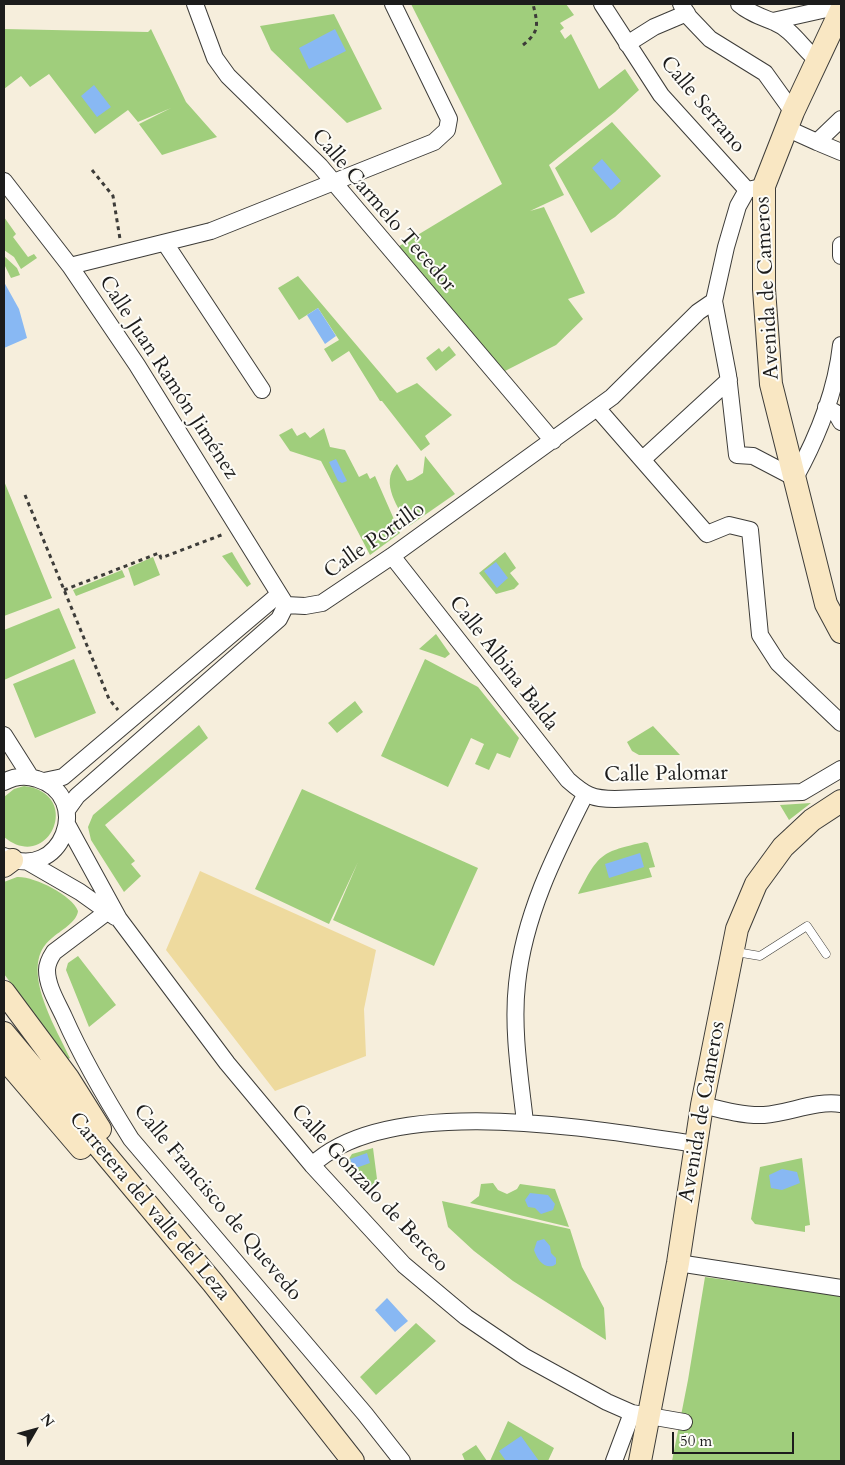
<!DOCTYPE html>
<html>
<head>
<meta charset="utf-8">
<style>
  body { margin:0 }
  #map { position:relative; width:845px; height:1465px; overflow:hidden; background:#f6eedc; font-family:Cardo,serif }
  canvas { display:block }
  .frame { position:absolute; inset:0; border:5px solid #1c1c1c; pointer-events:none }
  .north { position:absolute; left:10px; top:1405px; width:50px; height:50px; -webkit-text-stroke:4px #fdfcf7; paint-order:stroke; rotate:52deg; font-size:14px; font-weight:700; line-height:20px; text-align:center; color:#1c1c1c }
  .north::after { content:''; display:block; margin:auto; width:18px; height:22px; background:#1c1c1c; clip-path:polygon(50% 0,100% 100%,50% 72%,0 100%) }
  .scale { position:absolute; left:672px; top:1432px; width:122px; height:22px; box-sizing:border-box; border:2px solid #1c1c1c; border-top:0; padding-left:6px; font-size:15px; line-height:18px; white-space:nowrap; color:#1c1c1c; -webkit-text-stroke:4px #fdfcf7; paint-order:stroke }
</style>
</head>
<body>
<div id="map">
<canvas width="845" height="1465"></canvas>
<div class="frame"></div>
<div class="north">N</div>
<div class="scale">50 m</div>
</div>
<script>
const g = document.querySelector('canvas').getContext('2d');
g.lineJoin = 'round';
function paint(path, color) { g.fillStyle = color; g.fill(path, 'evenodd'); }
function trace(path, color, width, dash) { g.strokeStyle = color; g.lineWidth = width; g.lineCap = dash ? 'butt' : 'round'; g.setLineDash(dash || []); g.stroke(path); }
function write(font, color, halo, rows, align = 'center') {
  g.font = font + ' Cardo,serif'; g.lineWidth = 4; g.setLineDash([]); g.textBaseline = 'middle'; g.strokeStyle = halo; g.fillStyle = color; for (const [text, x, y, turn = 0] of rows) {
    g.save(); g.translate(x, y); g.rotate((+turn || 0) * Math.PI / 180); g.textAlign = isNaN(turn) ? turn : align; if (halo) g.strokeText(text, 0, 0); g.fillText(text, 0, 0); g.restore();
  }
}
paint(new Path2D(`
  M411 4H566L574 15 560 23 564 28 560 31 565 39 571 34 599 89 625 69 639 90 615 112 549 165 564 195 530 211 544 207 585 293 568 299 583 319 556 345 505 371 396 248 502 184Z
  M334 14 382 109 347 123 271 50 260 26Z
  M4 29 148 32 151 29 186 102 217 137 162 155 139 124 171 108 138 122 128 110 95 134 49 74 30 87 21 76 4 89Z
  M612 122 661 176 615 217 591 233 555 168Z
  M4 217 16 234 13 237 28 257 34 254 37 258 21 269 14 257 4 250Z
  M4 256 17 268 20 275 11 278 4 264Z
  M298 276 397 393 417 383 452 415 425 436 430 444 421 451 382 401H380L349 351 332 362 324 349 339 340 318 308 299 320 278 288Z
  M449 346 456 355 436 371 426 358 439 348 442 352Z
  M292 428 297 436 305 432 310 438 324 428 330 447 345 450 359 477 367 473 370 479 375 476 400 533 370 555 321 461 290 451 279 435Z
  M425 456 455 494 409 526C399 509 379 483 397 464L407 481 412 480 423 473Z
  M4 481 52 598 4 616Z
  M232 552 251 584 247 587 222 556Z
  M505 552 516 568 510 573 519 584 514 589 496 594 479 573Z
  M153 557 160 575 134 586 128 568Z
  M122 570 125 577 76 596 73 590Z
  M59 608 76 648 4 680V630Z
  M436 634 450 654 445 658 419 649Z
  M74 659 96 713 35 738 13 684Z
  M425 659 478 687 519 738 510 758 497 753 489 770 475 764 484 744 471 738 448 787 381 756Z
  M355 701 363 712 337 733 328 723Z
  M199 725 208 738 105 825 135 861 131 864 141 876 124 892 91 840 88 827 93 815Z
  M653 726 680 755H639L632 751 627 742Z
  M24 786C84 793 49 874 4 837V797L14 789Z
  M302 789 478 868 434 966 333 920 358 862 329 924 255 889Z
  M811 803 789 820 780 805Z
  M645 842 648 843 655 867 649 868 652 877 578 894C599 853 601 852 645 842Z
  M17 877C34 876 72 895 78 911 77 922 60 931 52 938 17 965 55 1026 70 1058L68 1059 4 974V882Z
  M78 956 116 1005 89 1027 66 970 68 963Z
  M373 1148 377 1179 367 1193 347 1173 345 1165 352 1154Z
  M802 1158 810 1225 805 1226V1232L755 1224 751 1219 760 1167Z
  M493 1183 498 1190 507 1194 517 1189 520 1184 555 1189 569 1227 470 1203 479 1196 481 1184Z
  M442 1201 570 1229 582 1267 604 1308 606 1340 513 1281 474 1251 448 1227Z
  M705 1277 841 1296V1461H672L688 1380Z
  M416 1323 436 1341 376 1395 360 1377Z
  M508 1421 554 1448 548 1461H490Z
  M476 1445 487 1461H465L462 1454Z`), '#a0ce7c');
paint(new Path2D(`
  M200 871 376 950 364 1009 366 1056 275 1091 166 950Z`), '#eeda9e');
paint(new Path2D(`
  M335 29 346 51 309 69 299 48Z
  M94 85 111 107 97 117 81 96Z
  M602 159 621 181 611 190 592 168Z
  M4 282 19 309 27 338 4 348Z
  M318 308 336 336 325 344 307 315Z
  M336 459 347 481 342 483 338 481 329 462Z
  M496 562 508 578 497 588 484 571Z
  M640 853 644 867 609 878 605 864Z
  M367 1153 370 1163 353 1169 350 1159Z
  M782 1169 797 1172 800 1183 782 1190 771 1188 769 1175Z
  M530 1193 548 1195 555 1204 553 1210 541 1214 535 1208 528 1207 525 1200Z
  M544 1239 550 1246 551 1253 556 1258V1264L553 1266C543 1268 537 1259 534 1250L537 1241Z
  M387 1298 408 1321 395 1332 375 1310Z
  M521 1436 539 1461H506L499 1451Z`), '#88b8f3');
const lane = new Path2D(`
  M736 952 760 956 807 926 826 954`);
const street = new Path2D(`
  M195 4 215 58 228 76 320 166 553 441
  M602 4 661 95 747 190 757 188
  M681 4 689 17 710 39 765 73 793 112
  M739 4C749 13 762 17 774 22 792 29 803 49 818 61
  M773 21 831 8 839 4
  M627 44 654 27 687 13
  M786 128 817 142 841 119
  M817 142 841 152
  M4 181 70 266 137 365 286 605
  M747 190 738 206 726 247 714 301 728 375 737 455 753 456 795 478C817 438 836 391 841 345
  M165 243 262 390
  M841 245V256
  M70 266 211 231 434 142 447 130 449 119 393 4
  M826 407 836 413 841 422
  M597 408 707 534 729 525 750 530 760 635 778 663 841 723
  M643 459 729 380
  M392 556 568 780C585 795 592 799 615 799L802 792 841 769
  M286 605 305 606 322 603 392 556 612 397 698 312 714 301
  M4 735 30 776
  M44 781 63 777 278 595
  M4 782C15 776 26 775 37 779 94 796 62 884 4 856
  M67 810 77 796 279 619 286 605
  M67 824 119 919 227 1063 312 1165 404 1265 466 1317 525 1357 607 1402 632 1413 684 1422
  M28 862 80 892 115 917
  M107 912 54 952C50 958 47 963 47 970 47 986 57 1002 64 1017 83 1060 106 1099 131 1139L365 1414 402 1461
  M702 1105C722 1110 744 1116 764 1115 790 1113 816 1100 841 1104
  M525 1122C520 1077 512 1029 517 984 524 916 554 856 585 795
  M312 1165C391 1091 597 1130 696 1144
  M678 1263 841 1288
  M614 1461 632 1413`);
const secondary = new Path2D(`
  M841 10 793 112 764 186V289L771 384 826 604 841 632
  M4 866 12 860
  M4 992 68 1078 100 1129
  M4 1033 213 1283 353 1461
  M4 1058 81 1148
  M640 1461 678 1263 702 1105 737 929 756 884 783 847 812 820 841 801`);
trace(lane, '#3d3c39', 9);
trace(street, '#3d3c39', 18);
trace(secondary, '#3d3c39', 24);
trace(new Path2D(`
  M523 45C540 31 538 25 533 4
  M92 170 113 196 120 239
  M25 495 109 699 118 710
  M64 590 159 553 161 558 224 534`), '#3d3c39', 3, [4, 4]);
trace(lane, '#fff', 8);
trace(street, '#fff', 16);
trace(secondary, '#f9e7c3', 22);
write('21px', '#1c1c1c', '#fdfcf7', [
  ["Calle Serrano",702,105,50],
  ["Calle Carmelo Tecedor",383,211,49],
  ["Avenida de Cameros",768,288,-93],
  ["Calle Juan Ramón Jiménez",168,378,57],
  ["Calle Portillo",375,541,-35],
  ["Calle Albina Balda",503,664,52],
  ["Calle Palomar",666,775,-1],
  ["Avenida de Cameros",703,1112,-80],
  ["Calle Gonzalo de Berceo",369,1189,47],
  ["Calle Francisco de Quevedo",217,1203,50],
  ["Carretera del valle del Leza",149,1207,50]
]);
</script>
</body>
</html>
